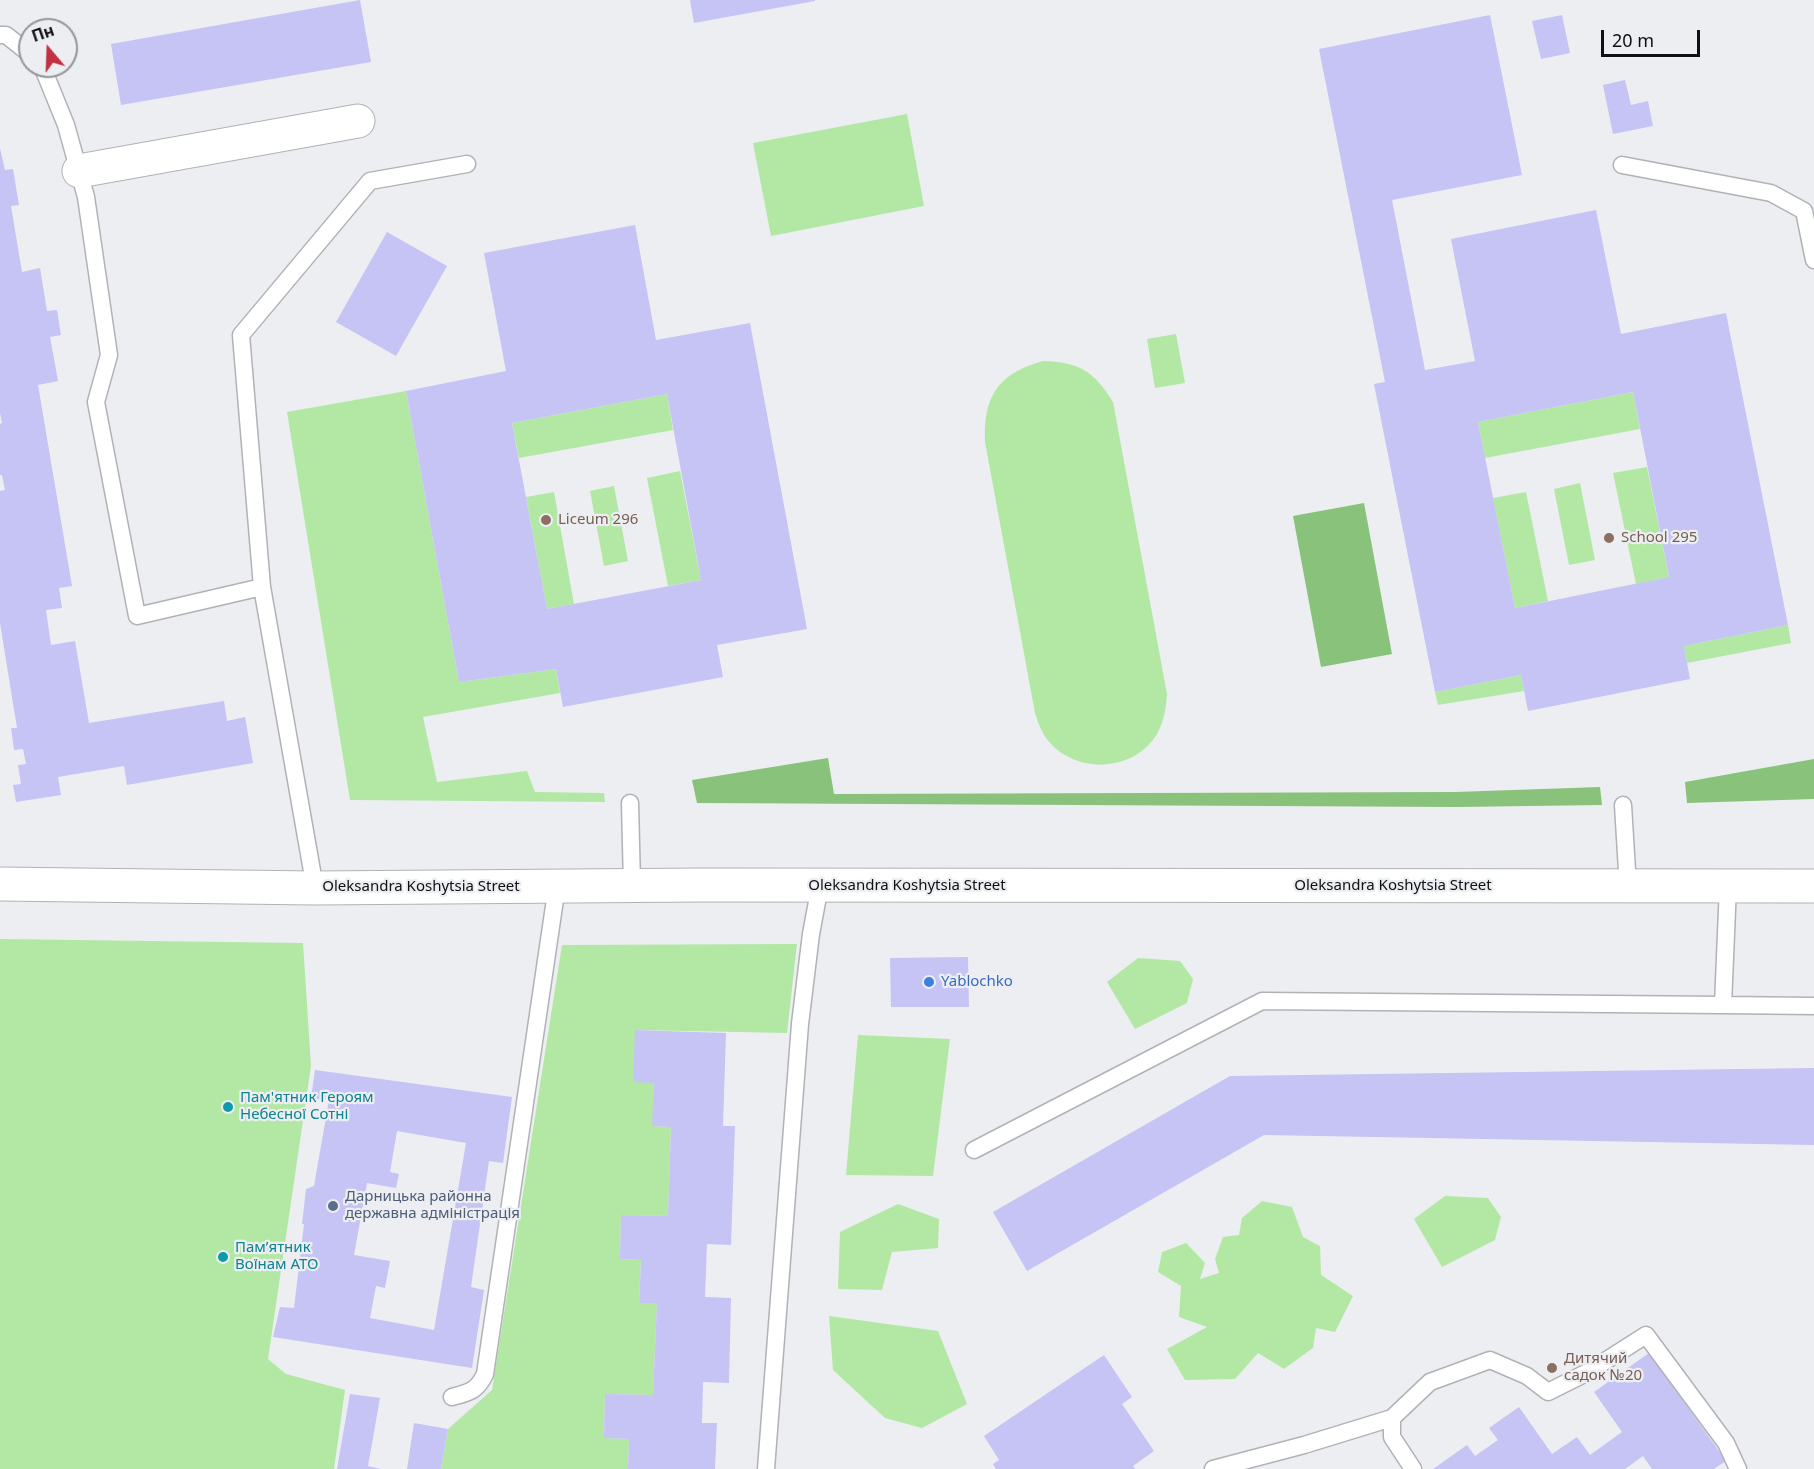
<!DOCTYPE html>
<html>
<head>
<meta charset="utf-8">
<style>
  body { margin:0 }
  #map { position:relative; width:1814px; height:1469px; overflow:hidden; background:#eceef2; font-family:"Noto Sans",sans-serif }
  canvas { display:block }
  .north { position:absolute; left:18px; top:18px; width:60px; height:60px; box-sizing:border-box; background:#eceef2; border:2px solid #949598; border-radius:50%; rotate:341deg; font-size:16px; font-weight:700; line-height:24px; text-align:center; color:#101012 }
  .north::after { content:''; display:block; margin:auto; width:21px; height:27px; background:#c1313f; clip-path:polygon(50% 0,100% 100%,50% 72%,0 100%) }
  .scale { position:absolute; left:1601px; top:30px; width:99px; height:27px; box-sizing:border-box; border:3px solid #101012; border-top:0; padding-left:8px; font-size:18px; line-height:21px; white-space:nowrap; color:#101012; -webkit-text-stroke:4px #eceef2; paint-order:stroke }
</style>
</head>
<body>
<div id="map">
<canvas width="1814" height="1469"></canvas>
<div class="north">Пн</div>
<div class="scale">20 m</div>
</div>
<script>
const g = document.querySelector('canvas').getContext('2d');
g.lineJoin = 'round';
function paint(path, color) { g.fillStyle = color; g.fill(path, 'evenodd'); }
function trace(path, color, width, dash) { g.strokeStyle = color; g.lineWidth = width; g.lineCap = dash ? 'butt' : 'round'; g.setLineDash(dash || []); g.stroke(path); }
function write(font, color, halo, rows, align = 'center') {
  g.font = font + ' "Noto Sans",sans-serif'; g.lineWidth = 4.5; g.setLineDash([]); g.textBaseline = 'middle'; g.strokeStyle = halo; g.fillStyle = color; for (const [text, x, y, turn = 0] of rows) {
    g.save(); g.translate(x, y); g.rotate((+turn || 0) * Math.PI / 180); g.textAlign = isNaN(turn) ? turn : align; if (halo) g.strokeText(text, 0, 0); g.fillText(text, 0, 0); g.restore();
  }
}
paint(new Path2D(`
  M907 114 924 206 771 236 753 143Z
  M1176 334 1185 383 1155 388 1147 339Z
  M1043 361C1079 362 1094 371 1113 402L1167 694C1166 709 1164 721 1157 734 1132 775 1069 774 1044 735 1040 728 1037 720 1035 713L985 442C983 396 999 373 1043 361Z
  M406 391 459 682 556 669 560 693 423 717 437 782 527 771 535 792 604 793 605 802 350 800 287 412Z
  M1633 392 1640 429 1485 458 1478 422Z
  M667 394 673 430 519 458 512 423Z
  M1647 467 1669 577 1636 584 1613 473Z
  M680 471 701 580 668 586 647 478Z
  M1580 483 1595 560 1569 565 1554 489Z
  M614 486 628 561 604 566 590 491Z
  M554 492 574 604 547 609 526 497Z
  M1526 492 1548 601 1515 608 1493 498Z
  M1788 625 1791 643 1687 663 1684 646Z
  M1521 675 1524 691 1438 705 1435 692Z
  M0 939 303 943 311 1066 268 1359 286 1374 345 1390 334 1469H0Z
  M797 944 787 1033 636 1030 654 1083 653 1126 671 1127 668 1216 621 1215 620 1259 641 1260 639 1302 657 1303 653 1395 605 1394 604 1438 629 1439 628 1469H441L448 1429 492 1390 562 945Z
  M1138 958 1180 961 1193 979 1187 1003 1135 1029 1107 982Z
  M858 1035 950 1039 933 1176 846 1175Z
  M1445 1196 1488 1198 1501 1217 1495 1240 1442 1267 1414 1219Z
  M1262 1201 1292 1207 1303 1237 1320 1246 1321 1275 1353 1296 1335 1332 1316 1328 1313 1348 1284 1369 1258 1353 1235 1379 1185 1380 1167 1349 1207 1327 1179 1317 1181 1286 1158 1272 1162 1252 1186 1243 1205 1263 1200 1279 1219 1273 1215 1259 1223 1237 1239 1235 1242 1218Z
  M898 1204 939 1219 938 1248 892 1252 882 1290 838 1289 840 1232Z
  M829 1316 938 1331 967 1404 922 1428 885 1418 833 1370Z`), '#b2e8a4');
paint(new Path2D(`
  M1364 503 1392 654 1321 667 1293 516Z
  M828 758 834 794 1455 792 1600 787 1602 805 1457 807 697 803 692 780Z
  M1814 759V799L1687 803 1685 782Z`), '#89c27a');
paint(new Path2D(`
  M360 0 371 62 121 105 111 44Z
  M690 0H815V1L694 23Z
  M1490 15 1522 175 1392 200 1425 370 1475 361 1451 239 1596 210 1621 334 1726 313 1788 625 1684 646 1690 679 1528 711 1521 675 1435 692 1374 384 1385 382 1319 49ZM1633 392 1669 577 1515 608 1478 422Z
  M1562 15 1570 53 1541 59 1532 21Z
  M1625 80 1631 105 1648 101 1653 126 1613 134 1603 85Z
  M0 148 5 170 13 169 19 205 11 206 22 272 40 268 47 311 57 310 61 335 50 337 58 381 38 385 72 586 59 588 62 608 46 610 51 645 75 641 89 723 224 701 227 721 245 717 253 763 127 785 124 766 58 777 61 795 16 802 13 785 21 784 18 765 26 764 23 749 14 750 11 728H17L0 623V491L5 490 2 475H0V424L2 423 0 413Z
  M635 225 656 340 750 323 807 629 717 645 723 677 563 707 556 669 459 682 406 391 506 371 484 253ZM667 394 701 580 547 609 512 423Z
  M387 232 447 266 396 356 336 322Z
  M968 957 969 1007H891L890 958Z
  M635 1030 726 1033 723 1126H735L731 1245 707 1244 705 1297 731 1298 729 1383 703 1382 702 1423H717L715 1469H628L629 1439 604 1438 605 1394 653 1395 657 1303H639L641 1260 620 1259 621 1215 668 1216 671 1127 652 1126 654 1083 633 1082Z
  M1814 1068V1145L1264 1135 1027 1271 993 1212 1230 1076Z
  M315 1070 512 1097 503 1163 489 1161 471 1287 484 1290 472 1368 273 1337 280 1307 294 1308 304 1224H302L306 1189 314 1186 329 1100 311 1098ZM397 1131 466 1143 434 1330 370 1318 376 1286 385 1288 390 1261 354 1255 367 1183 396 1188 399 1174 390 1172Z
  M1649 1353 1726 1461 1714 1469H1652L1643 1456 1625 1469H1433L1467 1445 1475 1456 1498 1440 1489 1428 1519 1407 1552 1454 1577 1437 1590 1455 1622 1432 1594 1392Z
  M1104 1355 1132 1397 1122 1404 1154 1451 1133 1466 1135 1469H996L993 1464 999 1460 984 1436Z
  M350 1394 380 1398 368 1466 381 1469H337Z
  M414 1423 448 1429 441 1469H407Z`), '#c6c3f5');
const lane = new Path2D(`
  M0 35H6L30 54
  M42 66 66 125 86 197 109 355 96 402 137 616 262 587
  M1622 165 1771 193 1804 211 1814 260
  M630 803 632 885
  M1623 805 1628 887
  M315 888 262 587 241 335 370 181 467 164
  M1723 1005 1814 1006
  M974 1150 1262 1001 1723 1005 1728 886
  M452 1397C470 1392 477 1391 485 1374L557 886
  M1392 1418V1437L1413 1469
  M766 1469 800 1024 811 934 820 886
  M1213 1469 1304 1445 1392 1418 1430 1382 1490 1360 1527 1376 1548 1392 1588 1372 1646 1335 1726 1443 1738 1469`);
const street = new Path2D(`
  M79 171 358 121
  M0 884 315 888 700 885 1814 886`);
trace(lane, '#b0b2b6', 19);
trace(street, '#b0b2b6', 35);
trace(lane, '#fff', 16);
trace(street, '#fff', 33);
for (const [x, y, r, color] of [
  [546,520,6,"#8d6e63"],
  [1609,538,6,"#8d6e63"],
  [929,982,6,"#3f7fe0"],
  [228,1107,6,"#0f9aa8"],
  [333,1206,6,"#5c6f8a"],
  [223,1257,6,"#0f9aa8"],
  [1552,1368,6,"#8d6e63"]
]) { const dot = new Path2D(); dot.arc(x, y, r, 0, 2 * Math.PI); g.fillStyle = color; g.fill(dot); trace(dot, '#eceef2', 2); }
write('15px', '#785e54', '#eceef2', [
  ["Liceum 296",558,520],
  ["School 295",1621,538],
  ["Дитячий",1564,1359],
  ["садок №20",1564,1376]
], 'left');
write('15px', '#101012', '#eceef2', [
  ["Oleksandra Koshytsia Street",907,886],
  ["Oleksandra Koshytsia Street",1393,886],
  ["Oleksandra Koshytsia Street",421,887]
]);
write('15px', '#366cbe', '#eceef2', [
  ["Yablochko",941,982]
], 'left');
write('15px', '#0d838f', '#eceef2', [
  ["Пам'ятник Героям",240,1098],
  ["Небесної Сотні",240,1115],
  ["Пам’ятник",235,1248],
  ["Воїнам АТО",235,1265]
], 'left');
write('15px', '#4e5e75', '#eceef2', [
  ["Дарницька районна",345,1197],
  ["державна адміністрація",345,1214]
], 'left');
</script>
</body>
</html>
